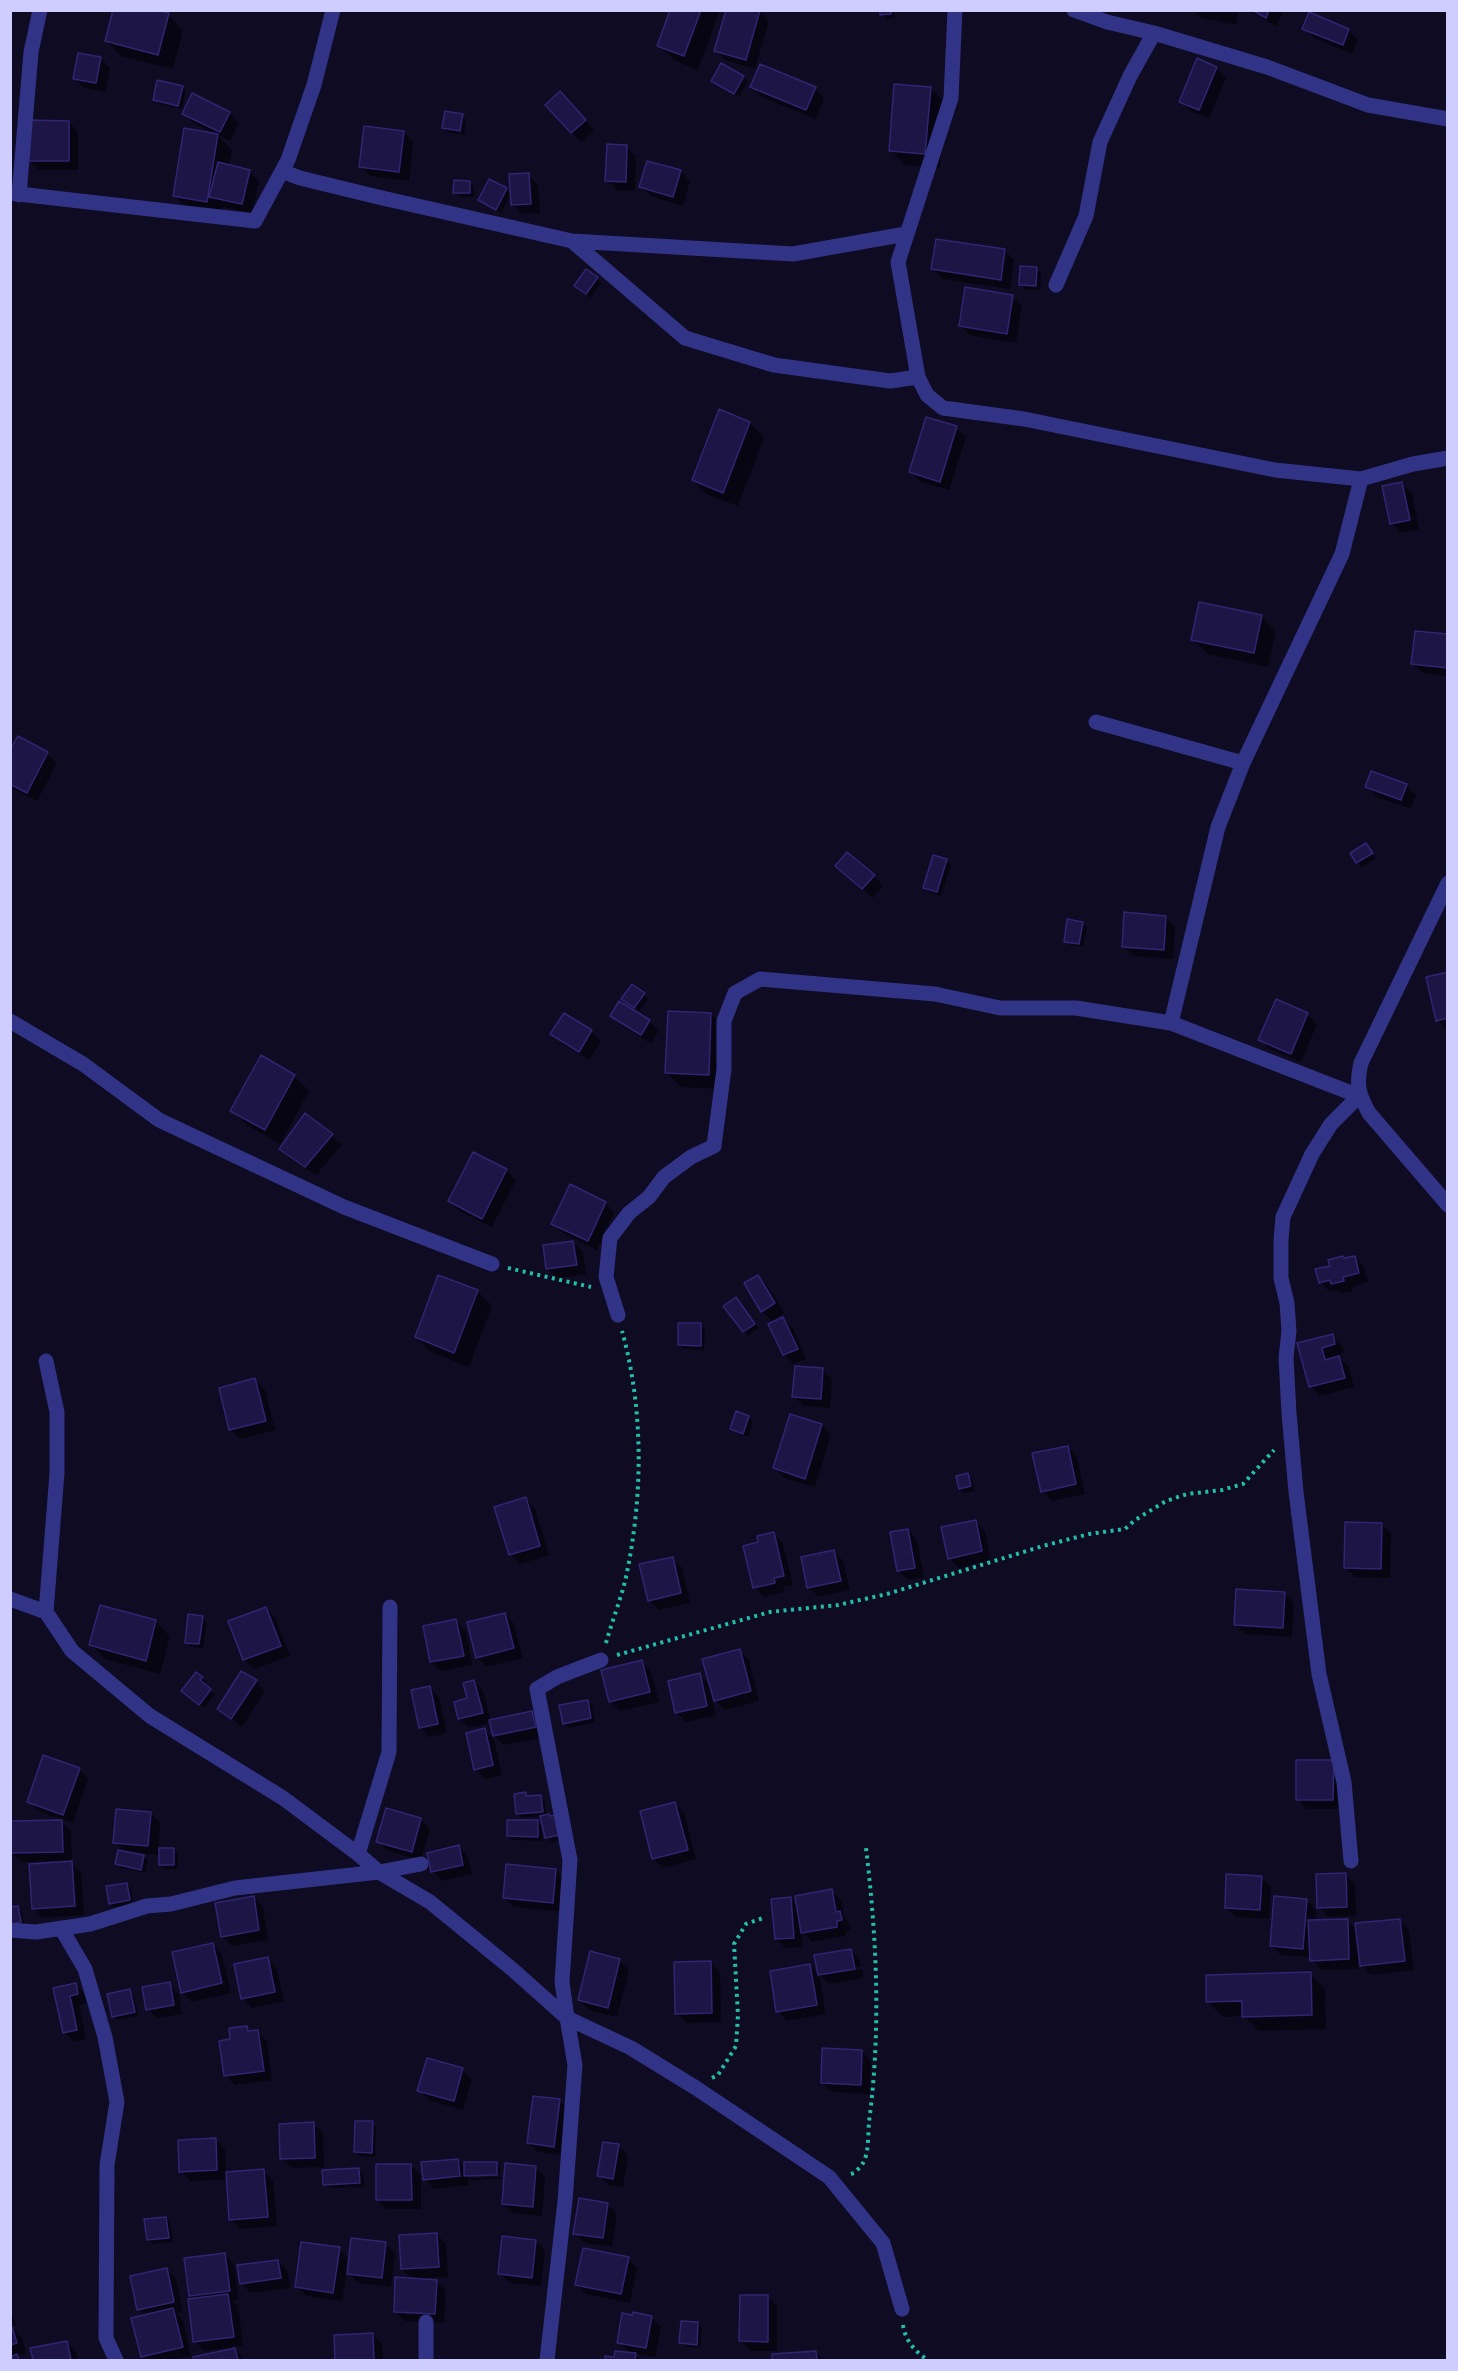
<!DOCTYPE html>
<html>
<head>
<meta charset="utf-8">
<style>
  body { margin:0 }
  #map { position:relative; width:1458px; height:2371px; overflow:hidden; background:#0e0b22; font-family:"Sofia Sans Condensed",sans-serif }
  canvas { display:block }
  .frame { position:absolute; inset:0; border:12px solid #cfccff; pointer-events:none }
</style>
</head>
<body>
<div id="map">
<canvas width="1458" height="2371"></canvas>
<div class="frame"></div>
</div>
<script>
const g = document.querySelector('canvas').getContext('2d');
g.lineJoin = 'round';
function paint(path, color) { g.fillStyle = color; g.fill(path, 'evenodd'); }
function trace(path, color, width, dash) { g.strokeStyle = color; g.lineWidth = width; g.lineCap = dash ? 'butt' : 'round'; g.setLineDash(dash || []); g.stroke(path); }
paint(new Path2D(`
  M672 10H720L698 70 674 60 659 46Z
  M882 10H894L895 18 886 19Z
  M1194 10H1239L1236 25 1201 18Z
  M1247 10H1284L1276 26Z
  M759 11 769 21 755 69 726 60 716 51Z
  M168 15 183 30 173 69 121 56 106 41Z
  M1304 28 1348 30 1358 40 1352 54 1314 38Z
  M100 58 110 68 105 92 84 88 75 79Z
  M1216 68 1226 78 1209 118 1190 111 1181 101Z
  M743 77 748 81 739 97 713 81Z
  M182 87 186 91 182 109 159 104 154 99Z
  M752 87 815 89 824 98 816 119 762 97Z
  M930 88 945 103 940 168 905 165 890 150Z
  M570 103 594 130 581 142 547 105Z
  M183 113H229L239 123 230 141 193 123Z
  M462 116 466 120 464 135 448 132 444 128Z
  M69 122 78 132V170H39L30 161Z
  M404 132 413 142 409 181 370 176 361 167Z
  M217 135 232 150 229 167 249 172 259 181 252 213 223 207 221 216 189 211 175 196Z
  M626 147 636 156 635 191 617 190 607 180Z
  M680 171 690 181 683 206 651 196 641 187Z
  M528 175 538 185 540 213 522 214 512 204Z
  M489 181 511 194 501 213 480 200Z
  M470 183 474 187V197L459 196 455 192Z
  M937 240 1005 251 1014 260 1010 289 943 279 933 269Z
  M1036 269 1041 273 1040 290 1025 289 1020 284Z
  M597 278 601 283 591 298 576 286Z
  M1012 297 1022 306 1016 343 970 335 960 326Z
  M750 423 764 438 738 506 708 495 693 480Z
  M956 428 966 437 949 490 921 482 911 472Z
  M1402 484 1412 493 1419 530 1401 533 1391 523Z
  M1261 616 1276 631 1268 667 1208 654 1193 640Z
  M1448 636V676L1422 673 1412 663Z
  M10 735 13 738 10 747Z
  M19 738 47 754 57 763 37 801 10 787V754Z
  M1406 785 1416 795 1411 809 1377 797 1367 787Z
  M1366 845 1376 858 1362 867 1352 853Z
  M946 861 951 865 941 896 929 892 924 887Z
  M846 875 874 876 883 886 873 898Z
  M1166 917 1175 927 1173 959 1133 956 1123 947Z
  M1082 923 1087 928 1083 947 1070 945 1065 941Z
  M1448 974V1031L1437 1020Z
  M644 994 648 999 639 1011 628 1003Z
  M711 1014 726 1029 723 1089 681 1087 666 1072Z
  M1307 1014 1317 1024 1301 1062 1270 1049 1260 1040Z
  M612 1016 649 1021 659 1030 651 1044 622 1025Z
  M591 1031 601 1041 589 1060 562 1044 552 1034Z
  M294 1076 309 1091 280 1144 247 1125 232 1111Z
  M305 1115 342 1145 316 1175 290 1158 281 1148Z
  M506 1171 516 1180 492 1227 459 1211 450 1201Z
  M605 1203 614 1212 597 1250 563 1233 553 1224Z
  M573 1242 583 1252 586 1274 557 1278 547 1269Z
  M1354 1257 1364 1267 1368 1282 1352 1287 1353 1291 1342 1293 1338 1290 1330 1292 1320 1282 1332 1267Z
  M439 1276 477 1291 492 1306 469 1367 431 1352 416 1337Z
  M758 1277 768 1286 784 1313 771 1321 762 1311Z
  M740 1303 758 1328 748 1336 744 1331Z
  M783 1319 793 1328 806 1359 794 1364 784 1355 770 1324Z
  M700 1325 705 1329 704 1350 684 1349 679 1345Z
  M1332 1336 1342 1345 1344 1353 1337 1356 1349 1367 1354 1387 1320 1396 1310 1386 1299 1344Z
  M823 1370 832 1379 830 1408 803 1406 794 1396Z
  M255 1380 265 1390 275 1430 240 1439 231 1430Z
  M791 1416 822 1425 831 1435 815 1487 784 1478 775 1468Z
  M748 1417 753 1421 748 1437 736 1433 732 1429Z
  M10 1434 12 1470H10Z
  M1068 1447 1077 1457 1085 1494 1052 1501 1042 1491Z
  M968 1475 972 1480 975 1491 964 1493 960 1489Z
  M526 1499 535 1509 549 1555 520 1564 510 1554Z
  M975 1521 985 1531 991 1560 959 1568 949 1558Z
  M1382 1524 1391 1534 1390 1578 1355 1577 1345 1567Z
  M908 1530 917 1540 924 1577 908 1580 898 1570Z
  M774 1534 783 1544 793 1585 783 1587 784 1592 764 1597 754 1587 759 1543Z
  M834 1552 843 1561 850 1590 818 1597 809 1587Z
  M672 1558 682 1568 690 1603 659 1610 649 1600Z
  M1284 1593 1294 1603 1292 1637 1245 1634 1235 1624Z
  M266 1608 275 1618 290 1656 254 1669 244 1660 230 1622Z
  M505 1614 514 1624 523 1658 487 1667 477 1657Z
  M202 1617 207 1622 203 1648 191 1647 186 1642Z
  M155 1621 170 1636 160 1674 105 1659 91 1645Z
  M456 1621 466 1631 472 1665 441 1671 431 1662Z
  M739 1651 749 1660 759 1701 725 1710 712 1697 716 1715 686 1722 676 1712 700 1675 711 1687Z
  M642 1662 651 1672 659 1702 620 1711 610 1701Z
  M202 1678 206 1682 204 1685 215 1694 204 1708 183 1691Z
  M474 1681 483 1691 491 1721 532 1712 542 1722 545 1737 504 1745 494 1736 491 1723 469 1728 460 1719 455 1703 469 1699Z
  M256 1682 265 1691 242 1727 219 1708Z
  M430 1688 439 1697 447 1733 430 1737 420 1727Z
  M587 1701 592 1706 595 1722 569 1728 564 1723Z
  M484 1730 494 1739 502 1775 485 1779 475 1769Z
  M1333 1762 1342 1809H1307L1297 1799Z
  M79 1769 88 1779 73 1823 38 1811 29 1801Z
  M525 1794 529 1798 541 1797 545 1801 547 1817 564 1839 551 1842 546 1837 542 1816 522 1818 517 1814Z
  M675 1803 684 1813 696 1859 663 1868 654 1859 642 1812Z
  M151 1813 160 1823 158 1855 140 1853 148 1861 145 1873 121 1868 117 1864 125 1853 115 1842Z
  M420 1819 430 1829 421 1860 388 1851 378 1841Z
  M62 1822 71 1831 72 1861H69L81 1872 84 1915 43 1918 33 1908 54 1861 21 1862 11 1852Z
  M538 1822 542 1826V1841L513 1840 508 1836Z
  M459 1847 468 1857 472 1874 442 1881 433 1871Z
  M173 1849 178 1853V1869H165L161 1864Z
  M556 1870 565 1880 562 1912 514 1907 504 1897Z
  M1345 1875 1355 1884 1356 1916 1328 1917 1319 1907Z
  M1261 1878 1271 1887 1269 1919 1236 1917 1226 1908Z
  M127 1884 131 1889 133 1904 114 1907 110 1903Z
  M831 1891 841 1900 844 1917 849 1923 851 1930 846 1931V1936L812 1942 802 1932 803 1947 786 1948 776 1939 790 1899 798 1907Z
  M253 1898 263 1907 268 1940 232 1946 222 1936Z
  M1307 1900 1316 1910 1315 1921 1347 1920 1357 1930 1400 1920 1409 1930 1414 1970 1371 1975 1358 1962V1969L1321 1970 1311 1957 1281 1955 1271 1945Z
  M17 1907 22 1912 25 1927 11 1930Z
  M213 1945 222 1955 231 1993 192 2002 182 1992Z
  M851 1950 860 1960 861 1966 825 1972V1975L862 1969 863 1978 829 1984 819 1974 826 2014 787 2021 778 2011 810 1965 819 1975 816 1956Z
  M267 1959 277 1969 284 2001 252 2008 242 1998Z
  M619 1960 629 1970 617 2017 589 2010 579 2000Z
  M710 1962 720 1972 721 2022 687 2023 677 2014Z
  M1310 1974 1325 1989 1326 2029 1259 2031 1244 2016 1223 2017 1208 2002Z
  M169 1984 179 1994 182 2014 157 2018 148 2009Z
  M76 1985 85 1994 87 2003 79 2005 86 2039 74 2042 64 2032 55 1989Z
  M130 1991 134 1995 138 2016 117 2020 113 2016Z
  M246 2027 251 2032H257L267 2041 272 2080 235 2085 225 2075Z
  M862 2051 871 2061 870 2094 832 2092 822 2083Z
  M462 2070 472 2079 463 2110 429 2100 419 2090Z
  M559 2101 569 2110 563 2155 538 2152 528 2143Z
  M372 2123 376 2127 375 2157 360 2156 355 2152Z
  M313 2124 323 2133 324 2167 292 2168 282 2159Z
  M215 2139 225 2149 226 2174 263 2171 273 2181 277 2226 240 2229 230 2219 228 2180 190 2181 181 2171Z
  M618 2146 628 2155 623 2188 609 2185 599 2176Z
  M458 2161 466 2169 496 2163 500 2168V2174H468V2178L501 2177V2179L468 2180 469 2185 434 2189 425 2179Z
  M411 2166 421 2175V2209H387L377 2200Z
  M536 2167 545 2177 542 2216 513 2213 503 2204Z
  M359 2169 363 2174 364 2187 329 2188 324 2184Z
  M607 2204 617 2214 612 2247 585 2243 575 2233Z
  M166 2218 170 2223 173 2242 153 2244 148 2240Z
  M437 2235 446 2244 448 2277 421 2278V2280L436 2281 446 2291 444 2323 405 2321 395 2311 413 2280 402 2269Z
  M536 2241 545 2251 541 2286 510 2283 500 2273Z
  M385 2244 395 2253 391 2287 358 2283 347 2271 342 2301 306 2296 296 2286 339 2249 350 2260Z
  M225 2254 234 2264 239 2300 233 2301 238 2306 243 2346 204 2351 195 2341V2300L190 2295Z
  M628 2259 637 2268 630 2303 586 2294 577 2285Z
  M278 2261 288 2271 290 2288 251 2293 241 2283Z
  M167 2270 176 2279 183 2312 176 2313 183 2320 191 2356 173 2360H147L142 2356 146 2317 139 2309Z
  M767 2297 777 2306V2351H751L741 2341Z
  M10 2310 16 2325 10 2327Z
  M651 2317 661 2327 655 2357 633 2353 641 2360H606V2358L616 2359 631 2354 619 2342Z
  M698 2324 702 2328 700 2348 685 2347 681 2342Z
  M10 2327 22 2338 26 2353 16 2356 21 2360H10Z
  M373 2335 382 2344 383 2360H337L335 2336Z
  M67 2343 76 2352 78 2360H34L32 2349Z
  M235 2349 245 2360H195V2358Z
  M815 2352 823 2360H774L773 2356Z`), '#0007');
const building = new Path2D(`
  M113 10H157L169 13 158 55 105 41Z
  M670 10H701L684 56 657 46Z
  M726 10H760L746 60 714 51Z
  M880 10H891V14L880 15Z
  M1252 10H1269L1266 18Z
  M1309 12 1349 29 1343 45 1302 29Z
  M78 53 101 57 96 83 73 79Z
  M1197 58 1217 67 1199 110 1179 102Z
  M721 63 744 76 734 94 711 81Z
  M760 64 816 87 806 110 750 87Z
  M157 80 183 86 178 106 153 100Z
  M894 84 931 87 925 154 889 151Z
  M560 91 586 120 571 133 545 105Z
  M192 93 230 112 220 132 182 114Z
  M445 111 463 114 460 131 442 128Z
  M28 120 69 121V161H28Z
  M364 126 404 131 399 172 359 167Z
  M184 128 218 134 207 202 173 196Z
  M607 144 627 145 626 182 605 181Z
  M647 161 681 170 673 197 639 187Z
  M218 162 250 170 242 204 209 197Z
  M529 173 531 204 511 205 509 174Z
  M489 179 507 188 496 210 478 200Z
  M454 180 470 181V193H453Z
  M936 239 1005 249 1001 280 931 269Z
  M1020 266 1037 267 1036 286 1019 285Z
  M586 269 598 277 586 294 574 286Z
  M965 287 1013 295 1007 334 959 326Z
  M719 409 750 422 723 493 692 480Z
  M926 417 957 426 940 482 909 472Z
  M1402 482 1410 520 1390 524 1382 486Z
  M1199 602 1262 615 1254 653 1191 640Z
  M1415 631 1448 634V668L1411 664Z
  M18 736 48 752 27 793 10 784V750Z
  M1371 771 1407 784 1401 800 1365 787Z
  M1366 843 1373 853 1356 863 1350 853Z
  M847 852 875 875 862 889 835 866Z
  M933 855 947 859 937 892 923 888Z
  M1124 912 1166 916 1164 950 1122 947Z
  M1067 919 1083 922 1079 944 1064 942Z
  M1448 972V1018L1436 1021 1426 977Z
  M632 984 645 993 634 1008 621 999Z
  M1276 999 1308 1013 1291 1054 1258 1040Z
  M619 1001 650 1020 641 1035 610 1016Z
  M668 1011 711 1013 709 1075 665 1073Z
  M564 1013 592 1030 579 1052 550 1034Z
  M261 1055 295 1075 265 1130 230 1111Z
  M305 1113 333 1134 305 1167 279 1149Z
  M473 1152 507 1169 482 1219 448 1201Z
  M570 1184 606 1202 588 1241 551 1224Z
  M573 1241 577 1265 546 1269 543 1245Z
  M1343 1256 1344 1258 1355 1256 1359 1273 1343 1277 1344 1281 1331 1284 1330 1280 1319 1283 1315 1269 1330 1266 1328 1260Z
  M438 1275 478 1290 454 1353 415 1337Z
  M758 1275 775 1303 761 1312 744 1283Z
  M736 1297 755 1324 743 1332 723 1306Z
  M783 1317 798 1349 783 1355 768 1324Z
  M678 1323H701V1346L678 1345Z
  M1333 1334 1335 1344 1322 1348 1325 1360 1339 1356 1345 1378 1309 1387 1297 1343Z
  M795 1366 823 1368 821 1399 792 1397Z
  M255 1378 266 1421 229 1430 219 1388Z
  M736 1411 749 1416 743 1434 730 1429Z
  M790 1414 822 1424 805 1479 773 1468Z
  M1068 1446 1076 1484 1041 1492 1032 1453Z
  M968 1473 971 1486 959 1489 956 1476Z
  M526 1497 540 1546 509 1555 494 1507Z
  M976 1520 982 1551 948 1559 941 1527Z
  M1345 1522 1382 1523 1381 1569 1344 1568Z
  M908 1529 915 1568 897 1571 890 1532Z
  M774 1532 784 1576 774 1578 775 1583 753 1588 743 1546 758 1542 757 1536Z
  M834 1550 841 1581 807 1588 801 1557Z
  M673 1557 681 1593 648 1601 639 1564Z
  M1236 1589 1285 1592 1283 1628 1234 1625Z
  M100 1605 156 1620 146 1661 89 1645Z
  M266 1607 281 1646 243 1660 228 1621Z
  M505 1613 514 1648 476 1658 467 1622Z
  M188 1614 203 1616 199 1644 185 1643Z
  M456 1619 464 1656 430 1662 423 1626Z
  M740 1649 751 1691 714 1701 702 1659Z
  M642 1660 650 1692 609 1702 601 1670Z
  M241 1671 257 1680 231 1719 217 1709Z
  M196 1672 203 1677 200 1680 211 1689 199 1705 181 1691Z
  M700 1673 707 1706 675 1713 668 1681Z
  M474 1680 483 1713 458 1719 454 1702 467 1698 463 1683Z
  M430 1686 438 1724 419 1728 411 1690Z
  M588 1700 591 1718 563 1724 559 1705Z
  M532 1711 536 1727 493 1736 489 1720Z
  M485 1728 493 1765 474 1770 466 1733Z
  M43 1755 80 1768 63 1815 27 1802Z
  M1296 1760H1334L1333 1800H1296Z
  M526 1792V1796L541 1795 543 1812 516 1814 514 1794Z
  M675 1802 688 1850 652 1859 640 1811Z
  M386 1808 421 1818 412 1852 376 1842Z
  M116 1809 151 1812 148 1846 113 1843Z
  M549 1814 550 1816 556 1815 560 1835 545 1838 540 1816Z
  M62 1820 63 1852 10 1853V1821Z
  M507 1820H538V1837L507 1836Z
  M459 1845 463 1865 431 1872 427 1853Z
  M159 1848H174V1865H159Z
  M118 1850 144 1855 141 1870 115 1864Z
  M72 1861 75 1906 32 1909 29 1864Z
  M506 1864 556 1869 553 1903 503 1898Z
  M1346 1873 1347 1907 1317 1908 1316 1874Z
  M1226 1874 1262 1876 1260 1910 1225 1908Z
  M127 1883 130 1900 109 1904 106 1886Z
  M832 1889 836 1912 840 1911 842 1920 837 1921V1927L801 1933 795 1896Z
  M254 1896 259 1930 221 1937 215 1903Z
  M1274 1896 1307 1899 1303 1949 1270 1946Z
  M791 1897 794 1938 775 1939 771 1899Z
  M18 1906 21 1922 10 1925V1907Z
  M1348 1919 1349 1959 1310 1961 1308 1920Z
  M1400 1919 1405 1961 1360 1966 1355 1923Z
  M213 1943 222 1983 181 1993 172 1952Z
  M851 1949 855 1969 818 1975 814 1955Z
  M590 1951 620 1959 608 2008 578 2000Z
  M268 1957 275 1992 241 1999 234 1964Z
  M711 1961 712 2013 675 2014 674 1962Z
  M810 1964 817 2005 776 2012 770 1971Z
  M1311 1972 1312 2015 1242 2017V2001L1206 2002V1975Z
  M170 1982 174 2005 146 2010 142 1987Z
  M76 1983 78 1994 70 1996 77 2030 63 2033 53 1988Z
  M130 1989 135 2012 112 2017 107 1994Z
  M247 2026 248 2031 258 2030 264 2071 224 2076 219 2041 230 2039 229 2028Z
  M822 2048 862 2050 861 2085 821 2083Z
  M427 2058 463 2068 454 2101 417 2091Z
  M533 2096 560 2099 554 2147 527 2143Z
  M355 2121H373L372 2153 354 2152Z
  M314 2122 315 2158 280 2159 279 2124Z
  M216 2138 217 2170 179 2172 178 2140Z
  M603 2142 619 2144 613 2179 597 2176Z
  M458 2159 460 2176 423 2180 421 2162Z
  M464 2162H497V2175L464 2176Z
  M505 2163 536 2166 533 2207 502 2204Z
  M376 2164H411L412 2200H376Z
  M359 2168 360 2183 323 2185 322 2170Z
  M264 2169 268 2217 229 2220 226 2172Z
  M579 2198 608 2203 603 2238 573 2234Z
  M166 2217 169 2238 147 2240 144 2219Z
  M437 2233 439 2267 401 2269 399 2235Z
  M502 2236 536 2240 532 2278 498 2274Z
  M351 2238 386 2242 382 2278 347 2274Z
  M301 2242 340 2247 333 2293 295 2287Z
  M583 2248 629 2257 621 2294 575 2285Z
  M225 2253 230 2291 189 2296 184 2258Z
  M278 2260 281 2278 240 2284 237 2265Z
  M167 2268 174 2302 137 2310 130 2276Z
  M395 2277 437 2280 435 2314 394 2312Z
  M228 2294 234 2337 193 2342 188 2299Z
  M740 2295H768V2342L739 2341Z
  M173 2308 183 2347 141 2357 131 2318Z
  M633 2312 652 2316 646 2348 617 2343 622 2313 632 2315Z
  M681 2321 698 2322 697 2345 679 2343Z
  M10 2327H12L17 2343 10 2345Z
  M373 2333 374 2360H335L334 2335Z
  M67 2341 71 2360H33L30 2348Z
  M235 2348 238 2360H194L193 2357Z
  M615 2351 636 2353 635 2360H605V2356L614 2357Z
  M816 2351 817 2360H772V2354Z
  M17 2354 19 2360H10V2357Z`);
paint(building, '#1c1545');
trace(building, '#302573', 1.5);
trace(new Path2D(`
  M508 1268 591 1287
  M606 1643C612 1621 621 1599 626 1577 643 1497 644 1410 622 1331
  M617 1655 770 1612 838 1605 887 1594 1043 1546 1089 1534 1125 1529 1135 1520 1166 1501 1187 1494 1222 1490 1243 1484 1274 1450
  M712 2078 718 2075 736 2046 738 2015 734 1944 746 1924 766 1917
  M851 2174 854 2173C857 2170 861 2167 863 2163 869 2153 868 2134 869 2122 881 2031 877 1940 866 1848
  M903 2325C905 2340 915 2352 928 2360`), '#21beab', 4, [3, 4.5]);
trace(new Path2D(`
  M955 10 951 98 898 262 918 377 927 395 943 408 1024 419 1275 470 1361 479
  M1074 10 1107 22 1154 33 1267 67 1368 105 1448 119
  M282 171 300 178 378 197 572 241 793 254 906 234
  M10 193 255 221 288 160 314 85 333 10
  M19 195 31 52 40 10
  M572 241 685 338 774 365 890 381 918 377
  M1056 285 1086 216 1100 142 1130 76 1154 33
  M1096 722 1243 763
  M1448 883 1361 1063C1356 1085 1358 1093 1369 1113L1448 1205
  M10 1021 83 1064 159 1120 344 1207 492 1264
  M1171 1023 1218 827 1243 763 1342 554 1361 479 1413 464 1448 458
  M618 1315 606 1277 610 1238 629 1213 649 1197 664 1177 691 1157 714 1146 724 1069V1021L735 993 760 979 935 994 1000 1008H1076L1171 1023 1359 1096 1331 1124 1312 1154 1283 1217 1281 1240V1278L1287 1303 1289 1331 1286 1358 1289 1413 1296 1492 1319 1674 1344 1782 1351 1861
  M46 1361 57 1412V1473L46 1612 72 1651 150 1716 283 1798 358 1854 389 1752 390 1607
  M10 1599 46 1612
  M358 1854 379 1872 421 1864
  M61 1928 85 1969 105 2037 117 2102 107 2165 106 2338 116 2360
  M10 1930 36 1932 90 1924 147 1906 171 1904 235 1888 379 1872 430 1902 512 1969 567 2018 562 1982 570 1860 537 1689 557 1677 601 1660
  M426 2360V2322
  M547 2360 565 2201 575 2065 567 2018 631 2048 696 2088 829 2177 883 2243 902 2309`), '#313386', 15);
</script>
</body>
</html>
